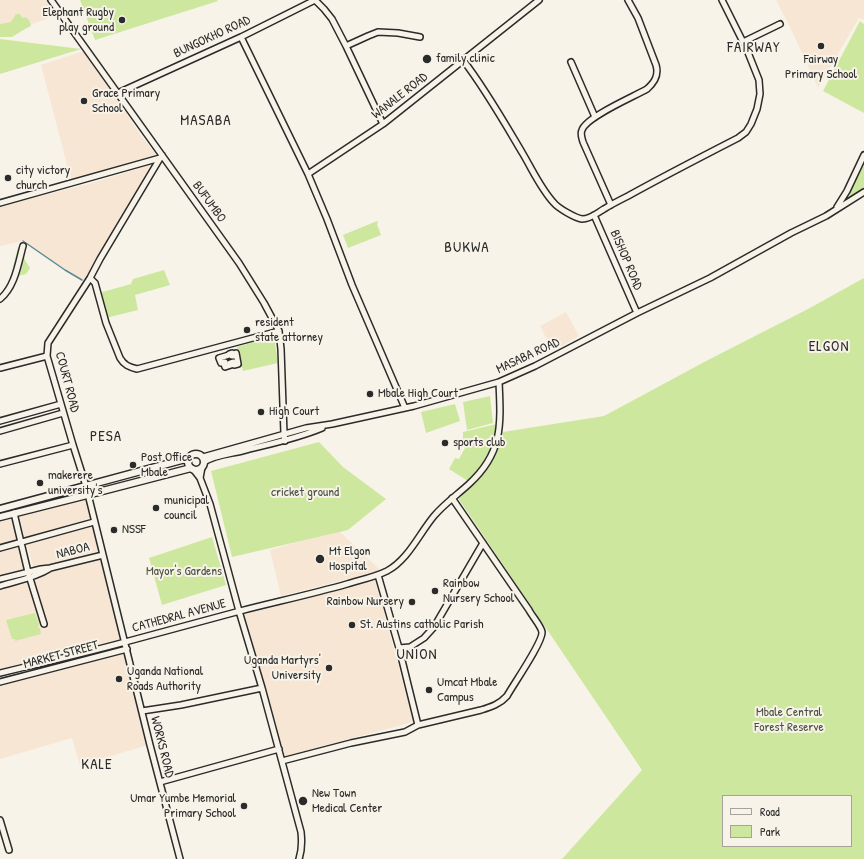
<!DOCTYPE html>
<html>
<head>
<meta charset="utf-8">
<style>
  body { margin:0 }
  #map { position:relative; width:864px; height:859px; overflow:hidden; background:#f7f3e8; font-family:"Patrick Hand",sans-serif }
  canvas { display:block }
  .legend { position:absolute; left:722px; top:795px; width:130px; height:52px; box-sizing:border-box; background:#f7f3e8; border:1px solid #a5a39c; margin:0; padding:5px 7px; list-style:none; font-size:12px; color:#2b2b2b }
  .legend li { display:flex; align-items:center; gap:8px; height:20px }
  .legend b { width:20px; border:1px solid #a5a39c }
</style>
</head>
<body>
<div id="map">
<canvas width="864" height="859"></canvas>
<ul class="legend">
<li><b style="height:5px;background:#f7f3e8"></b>Road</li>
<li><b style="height:11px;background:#cde89e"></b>Park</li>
</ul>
</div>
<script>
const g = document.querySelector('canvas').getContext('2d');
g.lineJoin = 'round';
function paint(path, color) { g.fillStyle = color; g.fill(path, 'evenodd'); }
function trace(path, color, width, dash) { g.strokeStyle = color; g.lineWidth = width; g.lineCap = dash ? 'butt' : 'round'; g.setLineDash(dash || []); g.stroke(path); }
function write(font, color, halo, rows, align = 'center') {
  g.font = font + ' "Patrick Hand",sans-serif'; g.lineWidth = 4; g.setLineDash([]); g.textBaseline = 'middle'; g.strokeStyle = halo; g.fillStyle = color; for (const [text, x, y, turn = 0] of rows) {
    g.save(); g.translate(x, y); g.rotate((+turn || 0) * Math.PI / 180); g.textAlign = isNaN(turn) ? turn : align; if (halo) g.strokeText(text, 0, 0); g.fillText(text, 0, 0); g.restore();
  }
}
paint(new Path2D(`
  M0 0H46L58 15 0 35Z
  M776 0H864V20L859 18 818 88 790 27Z
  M84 51 142 137 158 157 71 180 41 65Z
  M153 164 155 165 153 170 85 282 22 241 0 246V206L96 182Z
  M566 312 579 336 553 351 540 326Z
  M88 499 101 553 34 570 19 516Z
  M13 518 20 542 25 573 0 579V521Z
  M338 530 378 568 379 571 281 596 270 550Z
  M103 558 125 643 0 673V586L41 573 79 563Z
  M376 580 413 722 282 757 245 614Z
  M127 652 148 745 80 765 72 738 0 759V686Z`), '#f7e6d4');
paint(new Path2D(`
  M80 0H217L218 1 95 40Z
  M16 14H20L21 16 23 18 26 17 29 20 31 26 25 29 12 37H0V24L11 22Z
  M860 21 864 24V113L823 91Z
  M0 39 81 49 0 74Z
  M864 163V187L847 200Z
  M377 221 378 223 377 224 381 235 348 248 343 235Z
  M18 247H22L25 260 30 268 26 274 18 276 13 267Z
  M164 270 170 285 135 295 138 310 106 318 99 293 131 284 133 279Z
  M864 278V859H562L642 770 458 498 460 495C476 481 492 465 500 445 502 441 502 436 503 432L604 416 708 360 808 309ZM723 796H851V846H723Z
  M274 336 278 363 243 371 237 347Z
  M490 396 493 423 467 430 463 402Z
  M455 404 460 421 426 433 421 412Z
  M497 424C494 447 483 464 468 481L449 469 455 458 459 459 465 448 461 445 463 440V432Z
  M319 442 343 467 386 499 348 530 232 557 211 471Z
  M212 537 226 585 162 605 149 558Z
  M35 613 39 624 38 628H40L41 634 15 641V639H12L6 620Z`), '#cde89e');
trace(new Path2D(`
  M23 241 65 270 82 280`), '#5a8993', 1.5);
const minor = new Path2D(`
  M51 0 224 242 239 263 264 303 279 331 281 349 284 434 285 441
  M315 0 324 9 332 19 346 46 383 124
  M241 37 308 174 327 219 352 285 405 408
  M743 42 780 24
  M346 46 368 36 378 32 398 33 420 37
  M463 60C486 90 504 122 523 154 533 171 541 189 554 203 558 208 575 218 582 219 591 219 597 213 604 209 612 204 620 200 628 196 664 176 701 157 738 138L746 132 751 124 757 109 760 94 759 80 747 50 722 0
  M571 62 595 117
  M118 93 241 37 315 0
  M162 155 100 259 90 278 48 343 47 356 73 445 86 486 150 745 180 859
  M308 174 383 124 539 0
  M0 203 160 158
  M611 205 583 142C582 138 580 134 582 130 586 117 633 97 647 89 655 82 659 75 656 65L638 18 628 0
  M837 207 847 191 864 155
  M594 215 637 313
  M90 278 95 283 106 323 120 358C124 365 129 367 137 369L279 331
  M0 299C15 287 18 264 23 246
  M238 364 234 365 233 362 230 363 231 365 225 367 224 364 225 363V362L221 363 219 358 229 355V354L232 353V356H233V354L236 353 238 364
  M0 368 47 356
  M0 421 61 404
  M0 431 63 413
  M203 457 306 428 332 424 414 406 499 382 535 366 637 313 710 278 791 233 826 216 864 192
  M204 462C215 455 230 454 242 451 269 444 296 439 322 428
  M0 464 73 445
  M193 469 200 478 210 504 239 611 262 688 301 832C302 841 302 850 299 859
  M200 478 202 467
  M14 513 28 572 44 624
  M0 548 94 522
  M0 579 41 569 50 568 103 555
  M0 586C16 581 35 578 49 569
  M399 648 410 647 424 638 434 627 483 543
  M0 673C38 664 76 655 114 645 156 634 198 622 240 611 275 602 312 594 347 584 360 580 375 577 387 571 408 560 419 534 434 516 444 504 457 495 469 484 503 453 501 425 499 382
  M0 682 127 649
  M142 711 181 705 262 688
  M418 725 481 710C491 707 500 704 507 696 513 685 543 642 542 632 541 626 532 616 529 610L452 498
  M282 761 351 743 405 732 418 725 399 648 378 575
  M160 782 279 749
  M0 820 9 850`);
const major = new Path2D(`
  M188 462a8 8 0 1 1 16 0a8 8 0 1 1-16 0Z
  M0 509 189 458
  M0 517 87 495 191 468`);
trace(minor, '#2b2b2b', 8);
trace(major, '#2b2b2b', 9);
trace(minor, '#f7f3e8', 5);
trace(major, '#f7f3e8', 6);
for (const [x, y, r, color] of [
  [122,20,4,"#2b2b2b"],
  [821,46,4,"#2b2b2b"],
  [427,59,5,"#2b2b2b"],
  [84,101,4,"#2b2b2b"],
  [8,178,4,"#2b2b2b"],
  [247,330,4,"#2b2b2b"],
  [370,394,4,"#2b2b2b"],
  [261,412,4,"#2b2b2b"],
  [445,443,4,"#2b2b2b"],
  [133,465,4,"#2b2b2b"],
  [40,483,4,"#2b2b2b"],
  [156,508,4,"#2b2b2b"],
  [114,530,4,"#2b2b2b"],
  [320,559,5,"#2b2b2b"],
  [435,591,4,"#2b2b2b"],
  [412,602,4,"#2b2b2b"],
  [352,625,4,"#2b2b2b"],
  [329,668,4,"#2b2b2b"],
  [119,679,4,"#2b2b2b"],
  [429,690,4,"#2b2b2b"],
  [303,801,5,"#2b2b2b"],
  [244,806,4,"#2b2b2b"]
]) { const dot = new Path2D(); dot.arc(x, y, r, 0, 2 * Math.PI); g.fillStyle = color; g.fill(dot); trace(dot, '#f7f3e8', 1.5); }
write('13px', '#2b2b2b', '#f7f3e8', [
  ["Elephant Rugby",114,13,"right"],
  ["play ground",114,28,"right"],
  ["family clinic",436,59],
  ["Fairway",821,60,"center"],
  ["Primary School",821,75,"center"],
  ["Grace Primary",92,94],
  ["School",92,109],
  ["city victory",16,171],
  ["church",16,186],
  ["resident",255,323],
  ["state attorney",255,338],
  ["Mbale High Court",378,394],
  ["High Court",269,412],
  ["sports club",453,443],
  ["Post Office",141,458],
  ["Mbale",141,473],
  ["makerere",48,476],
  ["university's",48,491],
  ["municipal",164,501],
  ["council",164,516],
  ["NSSF",122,530],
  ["Mt Elgon",329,552],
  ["Hospital",329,567],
  ["Rainbow",443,584],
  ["Nursery School",443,599],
  ["Rainbow Nursery",404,602,"right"],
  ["St. Austins catholic Parish",360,625],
  ["Uganda Martyrs'",321,661,"right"],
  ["University",321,676,"right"],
  ["Uganda National",127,672],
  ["Roads Authority",127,687],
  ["Umcat Mbale",437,683],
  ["Campus",437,698],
  ["New Town",312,794],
  ["Medical Center",312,809],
  ["Umar Yumbe Memorial",236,799,"right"],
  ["Primary School",236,814,"right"]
], 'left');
write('13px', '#2b2b2b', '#f7f3e8', [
  ["BUNGOKHO ROAD",212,37,-25],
  ["WANALE ROAD",400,96,-38],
  ["BUFUMBO",209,202,54],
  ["BISHOP ROAD",626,260,67],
  ["MASABA ROAD",528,356,-25],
  ["COURT ROAD",67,382,75],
  ["NABOA",73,551,-14],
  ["CATHEDRAL AVENUE",179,616,-15],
  ["MARKET STREET",61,655,-15],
  ["WORKS ROAD",162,747,76]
]);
write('13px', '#4b5142', '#f7f3e8', [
  ["cricket ground",305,493],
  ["Mayor's Gardens",184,572],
  ["Mbale Central",789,713],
  ["Forest Reserve",789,728]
]);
g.letterSpacing = '1px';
write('15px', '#2b2b2b', '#f7f3e8', [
  ["FAIRWAY",754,48],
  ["MASABA",206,121],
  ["BUKWA",467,248],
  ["ELGON",829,347],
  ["PESA",106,437],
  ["UNION",417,655],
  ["KALE",97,765]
]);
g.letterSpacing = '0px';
</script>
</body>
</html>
